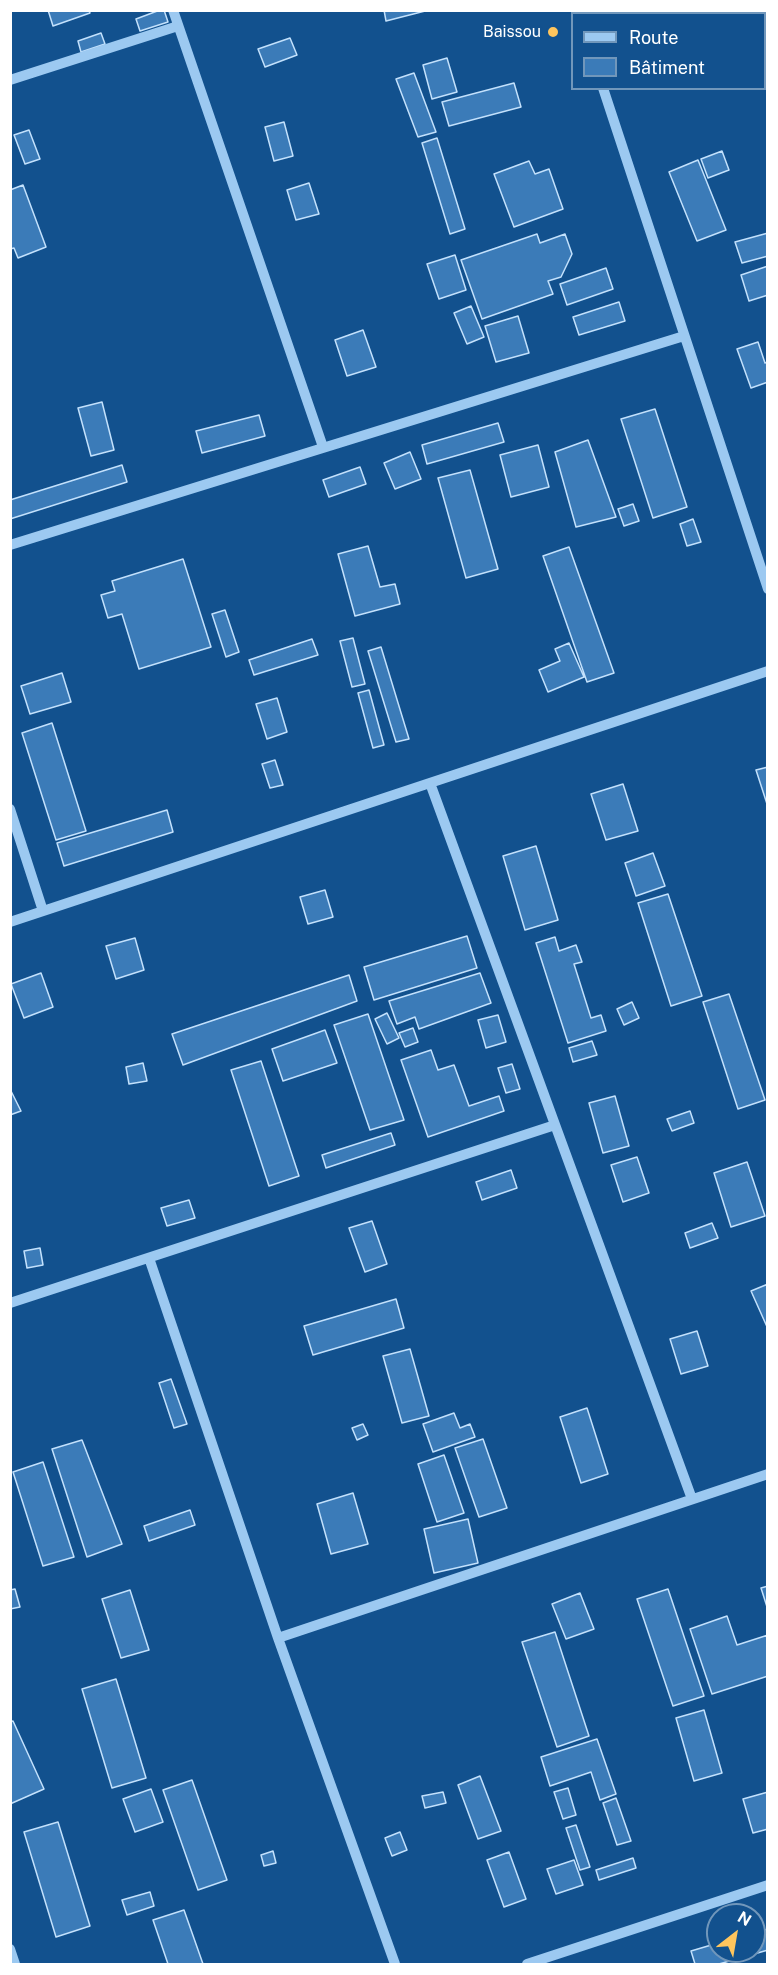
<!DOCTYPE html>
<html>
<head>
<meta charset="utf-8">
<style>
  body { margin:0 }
  #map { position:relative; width:778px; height:1975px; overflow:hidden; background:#12518e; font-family:"Public Sans",sans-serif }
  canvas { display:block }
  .frame { position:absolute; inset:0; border:12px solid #fff; pointer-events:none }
  .legend { position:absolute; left:571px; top:12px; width:195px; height:78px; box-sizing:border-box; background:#12518e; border:2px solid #7197bb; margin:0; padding:8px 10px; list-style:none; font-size:18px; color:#fff }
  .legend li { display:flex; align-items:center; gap:12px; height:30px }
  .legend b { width:30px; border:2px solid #7197bb }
  .north { position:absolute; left:706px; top:1903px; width:60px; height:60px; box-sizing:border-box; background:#12518e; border:2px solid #7197bb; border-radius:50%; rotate:31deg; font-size:16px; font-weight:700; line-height:24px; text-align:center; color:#fff }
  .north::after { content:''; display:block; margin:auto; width:21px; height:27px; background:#ffc55d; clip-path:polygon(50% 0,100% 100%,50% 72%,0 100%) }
</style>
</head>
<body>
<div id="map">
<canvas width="778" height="1975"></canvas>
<div class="frame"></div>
<ul class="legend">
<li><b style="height:8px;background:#9cc9f1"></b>Route</li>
<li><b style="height:16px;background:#3b7bb8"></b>Bâtiment</li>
</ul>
<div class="north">N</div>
</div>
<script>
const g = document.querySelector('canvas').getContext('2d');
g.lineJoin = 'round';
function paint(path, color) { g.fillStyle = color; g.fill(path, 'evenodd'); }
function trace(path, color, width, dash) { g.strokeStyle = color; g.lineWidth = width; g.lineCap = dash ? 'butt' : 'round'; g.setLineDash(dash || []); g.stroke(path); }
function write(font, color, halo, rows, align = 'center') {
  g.font = font + ' "Public Sans",sans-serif'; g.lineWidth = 4.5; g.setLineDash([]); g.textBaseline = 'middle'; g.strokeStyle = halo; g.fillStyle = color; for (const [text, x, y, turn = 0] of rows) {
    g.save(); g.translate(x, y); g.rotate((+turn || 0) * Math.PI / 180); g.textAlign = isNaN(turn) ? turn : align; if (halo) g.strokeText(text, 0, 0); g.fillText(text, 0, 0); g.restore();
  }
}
const building = new Path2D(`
  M48 10H89L90 13 53 26Z
  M160 10H164L168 22 140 31 136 19Z
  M384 10H429L386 21Z
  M719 10H763L756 14H720Z
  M101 33 105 44 81 52 78 41Z
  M290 38 297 55 265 67 258 49Z
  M447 58 457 92 432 99 423 65Z
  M414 73 436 132 418 137 396 79Z
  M514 83 521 107 449 126 442 102Z
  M284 122 293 156 274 161 265 127Z
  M29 130 40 159 25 164 14 135Z
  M437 138 465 229 450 234 422 143Z
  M722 151 729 170 708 178 701 159Z
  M698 160 726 230 697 241 669 172Z
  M529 161 535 174 549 169 563 209 514 227 494 174Z
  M309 183 319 214 296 220 287 190Z
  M23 185 46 247 18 258 14 248 10 249V190Z
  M768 233V256L742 263 735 242Z
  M537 234 540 243 565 234 572 254 561 277 548 281 553 294 482 319 461 260Z
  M455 255 466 290 439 299 427 264Z
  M768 266V295L749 301 741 275Z
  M606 268 613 289 567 305 560 284Z
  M619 302 625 321 579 335 573 317Z
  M471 306 484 337 467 344 454 313Z
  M518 316 529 353 496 362 485 326Z
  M363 330 376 367 347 376 335 340Z
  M758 342 765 363 768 362V382L751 388 737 349Z
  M102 402 114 450 91 456 78 408Z
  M655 409 687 507 653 518 621 419Z
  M259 415 265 436 202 453 196 431Z
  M498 423 504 442 427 464 422 445Z
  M588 440 616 517 576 527 555 452Z
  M538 445 549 487 511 497 500 455Z
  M410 452 421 479 395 489 384 463Z
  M122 465 127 482 10 519V500Z
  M360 467 366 484 329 497 323 480Z
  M470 470 498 569 466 578 438 478Z
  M633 504 639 521 624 526 618 509Z
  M693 519 701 542 687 546 680 524Z
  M368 546 380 587 395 584 400 604 355 616 338 554Z
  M569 547 614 673 587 682 543 556Z
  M183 559 211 647 139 669 122 614 108 618 101 595 115 591 112 581Z
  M225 610 239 652 226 657 212 614Z
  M353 638 365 684 352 687 340 641Z
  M312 639 318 655 254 675 249 660Z
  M569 643 584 677 548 692 539 670 560 661 555 649Z
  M381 647 409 739 396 742 368 651Z
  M62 673 71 702 30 714 21 686Z
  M369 690 384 745 373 748 358 693Z
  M277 698 287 732 267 739 256 704Z
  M52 723 86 831 56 840 22 733Z
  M275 760 283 785 270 788 262 764Z
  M768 767V807L756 770Z
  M623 784 638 831 606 840 591 794Z
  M167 810 173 832 64 866 57 843Z
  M536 846 558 920 525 930 503 856Z
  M653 853 665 886 636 896 625 863Z
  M325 890 333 917 308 924 300 897Z
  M668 894 702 996 671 1006 638 903Z
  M467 936 477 968 374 1000 364 967Z
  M555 937 559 951 576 945 582 962 574 964 591 1018 601 1015 606 1031 568 1043 536 943Z
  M135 938 144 970 116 979 106 946Z
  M41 973 53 1007 24 1018 11 984Z
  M480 973 491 1003 419 1029 415 1017 397 1024 389 1001Z
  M349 975 357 1001 183 1065 172 1034Z
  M729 994 765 1100 738 1109 703 1002Z
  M632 1002 639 1018 624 1025 617 1009Z
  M387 1013 399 1038 387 1044 375 1019Z
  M368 1014 404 1120 370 1130 334 1025Z
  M498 1015 506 1042 486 1048 478 1020Z
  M413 1028 418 1042 405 1047 399 1033Z
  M325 1030 337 1063 283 1081 272 1049Z
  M592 1041 597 1055 573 1062 569 1048Z
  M431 1050 438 1070 454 1065 469 1106 499 1096 504 1111 428 1137 401 1060Z
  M261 1061 299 1176 269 1186 231 1070Z
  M143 1063 147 1081 129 1084 126 1067Z
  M512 1064 520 1089 506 1093 498 1068Z
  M10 1089 21 1111 10 1115Z
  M615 1096 629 1146 603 1153 589 1103Z
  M690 1111 694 1123 672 1131 667 1119Z
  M391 1133 395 1145 326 1168 322 1155Z
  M637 1157 649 1193 623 1202 611 1165Z
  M747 1162 765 1216 731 1227 714 1173Z
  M511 1170 517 1188 482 1200 476 1182Z
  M189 1200 195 1218 167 1226 161 1208Z
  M372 1221 387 1264 365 1272 349 1228Z
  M712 1223 718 1238 690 1248 685 1233Z
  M40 1248 43 1265 27 1268 24 1251Z
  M768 1284V1329L751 1291Z
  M396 1299 404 1328 313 1355 304 1326Z
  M697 1331 708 1366 681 1374 670 1339Z
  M410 1349 429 1416 402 1423 383 1356Z
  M171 1379 187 1424 174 1428 159 1383Z
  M587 1408 608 1474 581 1483 560 1417Z
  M454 1413 460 1428 470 1424 475 1437 433 1452 423 1424Z
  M363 1424 368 1435 357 1440 352 1428Z
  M483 1439 507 1508 479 1517 455 1448Z
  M82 1440 122 1544 87 1557 52 1449Z
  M444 1455 464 1513 437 1522 418 1464Z
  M43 1462 74 1557 43 1566 13 1472Z
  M353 1493 368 1544 331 1554 317 1504Z
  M190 1510 195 1525 149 1541 144 1526Z
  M468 1519 478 1563 434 1573 424 1529Z
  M768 1586V1610L761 1588Z
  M15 1589 20 1607 10 1609V1590Z
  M668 1589 704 1696 673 1706 637 1599Z
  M130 1590 149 1650 121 1658 102 1599Z
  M580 1593 594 1629 566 1639 552 1604Z
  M727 1616 737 1645 768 1635V1676L712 1694 690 1629Z
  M555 1632 589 1736 557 1747 522 1642Z
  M116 1679 146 1778 112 1788 82 1689Z
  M704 1710 722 1773 694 1781 676 1718Z
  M13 1721 44 1789 10 1804V1722Z
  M597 1739 616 1794 600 1800 591 1772 550 1786 541 1757Z
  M480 1776 501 1831 478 1839 458 1785Z
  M192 1780 227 1880 198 1890 163 1790Z
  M568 1788 576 1815 563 1819 554 1792Z
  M151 1789 163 1822 135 1832 123 1799Z
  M443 1792 446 1803 425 1808 422 1796Z
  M768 1792V1829L753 1833 743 1799Z
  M616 1798 631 1841 617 1845 603 1803Z
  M58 1822 90 1926 56 1937 24 1832Z
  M576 1825 590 1867 580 1870 566 1828Z
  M400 1832 407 1850 392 1856 385 1838Z
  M273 1851 276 1863 264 1866 261 1855Z
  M509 1852 526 1899 504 1907 487 1860Z
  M633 1858 636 1868 599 1880 596 1870Z
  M574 1860 583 1885 556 1894 547 1869Z
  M150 1892 154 1906 127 1915 122 1900Z
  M184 1910 203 1964H168L153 1920Z
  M768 1929V1950L719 1964H695L691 1951 718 1943V1951H754V1933Z`);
paint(building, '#3b7bb8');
trace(building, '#c3e1fc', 1.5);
trace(new Path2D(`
  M173 10 323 447
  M577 10 578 14
  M10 80 178 26
  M603 88 768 589
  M10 545 684 336
  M430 783 692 1499
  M10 809 43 911
  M10 922 768 671
  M149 1258 278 1638 395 1964
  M10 1303 555 1125
  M278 1638 768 1474
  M10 1949 15 1964
  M527 1964 768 1885`), '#9cc9f1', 10);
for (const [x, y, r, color] of [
  [553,32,6,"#ffc55d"]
]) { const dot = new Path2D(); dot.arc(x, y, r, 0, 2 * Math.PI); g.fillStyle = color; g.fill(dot); trace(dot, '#12518e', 2); }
write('16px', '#fff', '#12518e', [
  ["Baissou",541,32]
], 'right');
</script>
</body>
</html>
